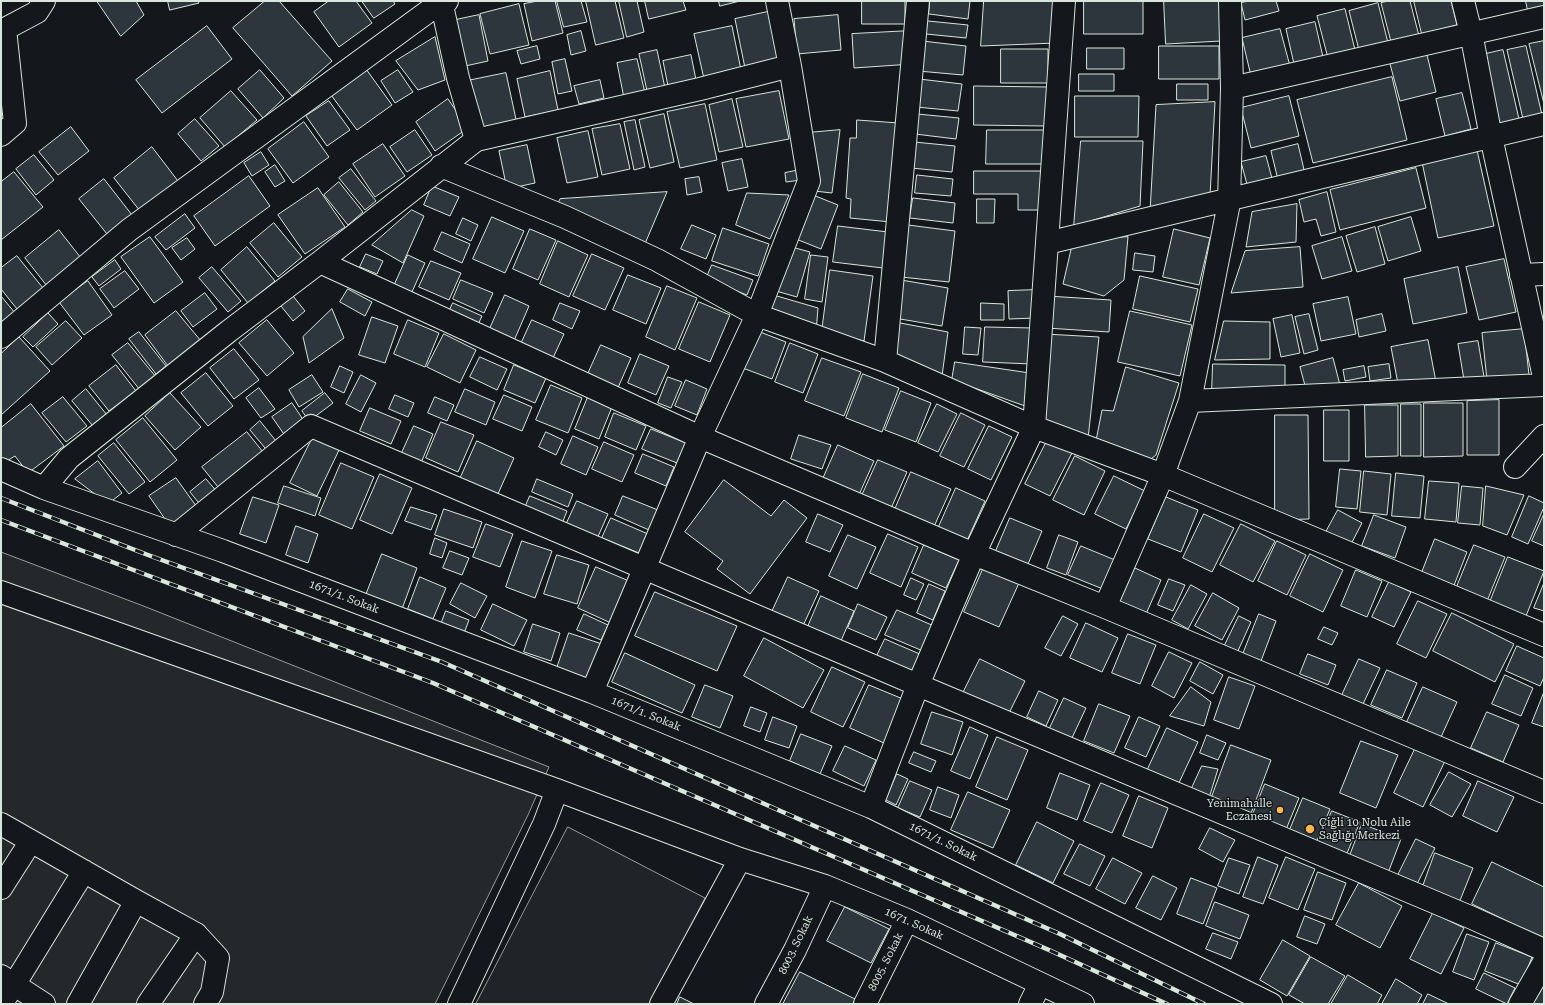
<!DOCTYPE html>
<html>
<head>
<meta charset="utf-8">
<style>
  body { margin:0 }
  #map { position:relative; width:1545px; height:1005px; overflow:hidden; background:#14181c; font-family:"Roboto Serif",serif }
  canvas { display:block }
  .frame { position:absolute; inset:0; border:2px solid #d8e6dc; pointer-events:none }
</style>
</head>
<body>
<div id="map">
<canvas width="1545" height="1005"></canvas>
<div class="frame"></div>
</div>
<script>
const g = document.querySelector('canvas').getContext('2d');
g.lineJoin = 'round';
function paint(path, color) { g.fillStyle = color; g.fill(path, 'evenodd'); }
function trace(path, color, width, dash) { g.strokeStyle = color; g.lineWidth = width; g.lineCap = dash ? 'butt' : 'round'; g.setLineDash(dash || []); g.stroke(path); }
function write(font, color, halo, rows, align = 'center') {
  g.font = font + ' "Roboto Serif",serif'; g.lineWidth = 3; g.setLineDash([]); g.textBaseline = 'middle'; g.strokeStyle = halo; g.fillStyle = color; for (const [text, x, y, turn = 0] of rows) {
    g.save(); g.translate(x, y); g.rotate((+turn || 0) * Math.PI / 180); g.textAlign = isNaN(turn) ? turn : align; if (halo) g.strokeText(text, 0, 0); g.fillText(text, 0, 0); g.restore();
  }
}
const green = new Path2D(`
  M568 827 705 898 650 1004H476Z`);
paint(green, '#202428');
trace(green, '#939e99', 1);
const parking = new Path2D(`
  M1 552 146 607 549 767 528 815 435 1004H1Z`);
paint(parking, '#24282b');
trace(parking, '#939e99', 1);
const building = new Path2D(`
  M97 1H136L144 15 121 36Z
  M168 1H198L199 3 170 10Z
  M265 1H279L332 61 292 96 233 28Z
  M329 1H356L372 23 339 47 314 12Z
  M362 1H393L395 4 374 18Z
  M538 1H555L563 33 532 41 524 4Z
  M557 1H581L587 22 564 27Z
  M586 1H615L624 38 596 45Z
  M619 1H637L644 32 627 37Z
  M645 1H683L686 10 649 19Z
  M719 1H740L720 6Z
  M862 1H905V24H862Z
  M930 1H970L968 19 929 14Z
  M984 1H1056V43L981 46Z
  M1084 1H1143V34H1084Z
  M1164 1H1219L1221 41 1166 44Z
  M1249 1H1276L1279 11 1245 20 1241 3Z
  M1389 1H1410L1419 36 1391 42 1381 3Z
  M1414 1H1451L1457 25 1422 34Z
  M1526 1H1544V7L1528 11Z
  M1378 3 1388 43 1359 50 1349 11Z
  M519 4 529 45 490 54 480 14Z
  M1345 9 1355 50 1328 58 1317 16Z
  M772 11 782 60 745 68 735 19Z
  M479 15 488 61 456 68 446 22Z
  M838 15 841 50 797 54 794 19Z
  M928 21 968 25 966 38 926 34Z
  M1315 22 1323 57 1294 64 1286 29Z
  M207 26 232 59 162 113 136 80Z
  M732 26 741 70 704 79 694 34Z
  M1280 29 1290 66 1251 76 1242 38Z
  M581 31 586 51 571 55 567 35Z
  M910 31 912 64 854 68 852 34Z
  M435 37 445 80 418 90 396 61Z
  M922 41 966 46 963 75 918 71Z
  M1544 41V104L1529 44Z
  M537 46 540 59 521 64 517 51Z
  M1159 46H1219V79H1159Z
  M1526 46 1542 115 1523 119 1507 50Z
  M1087 48H1124V69H1087Z
  M1001 49H1048V83H1001Z
  M657 50 665 88 647 91 639 54Z
  M1503 50 1519 119 1498 124 1481 55Z
  M691 55 696 80 668 86 663 61Z
  M1427 55 1436 92 1400 101 1390 64Z
  M565 59 572 91 558 94 552 62Z
  M637 59 645 93 624 98 617 63Z
  M366 69 392 105 357 130 331 95Z
  M260 70 284 98 263 118 238 89Z
  M398 70 413 92 395 103 381 81Z
  M550 71 558 110 525 117 517 79Z
  M506 73 517 124 478 132 467 81Z
  M1079 74H1114V91H1079Z
  M1392 77 1407 140 1313 163 1297 100Z
  M919 79 962 84 958 111 916 107Z
  M600 80 604 98 579 104 574 86Z
  M1177 84H1208V100H1177Z
  M974 86 1047 87V126L974 125Z
  M231 91 257 120 225 147 200 118Z
  M779 91 789 139 746 147 736 99Z
  M1462 93 1471 129 1445 136 1436 99Z
  M1075 96H1139L1138 137H1075Z
  M1289 96 1299 136 1251 148 1241 108Z
  M448 99 468 128 435 151 416 122Z
  M732 99 743 147 719 152 709 105Z
  M329 101 350 130 327 146 306 116Z
  M1215 102 1210 196 1150 212 1156 105Z
  M705 104 717 160 680 168 667 112Z
  M664 114 674 162 650 168 639 120Z
  M917 114 959 118 956 139 915 134Z
  M195 119 219 146 201 161 178 134Z
  M635 120 645 167 634 170 624 122Z
  M857 120 899 123 891 222 850 218 851 199 846 198 850 138H856Z
  M304 122 329 157 293 183 268 149Z
  M620 124 630 169 602 175 592 129Z
  M71 127 89 151 58 175 39 152Z
  M415 130 432 155 407 172 390 147Z
  M840 130 832 193 814 191 807 133Z
  M987 130H1046V164H986Z
  M588 131 598 177 567 183 557 138Z
  M1081 141H1143L1140 206 1074 226Z
  M914 142 955 146 952 172 911 168Z
  M383 144 405 176 375 197 353 164Z
  M1298 144 1305 174 1278 180 1271 151Z
  M527 145 535 183 507 189 499 151Z
  M152 147 178 181 140 211 114 178Z
  M1477 150 1494 226 1438 238 1422 162Z
  M261 152 269 165 252 176 244 163Z
  M34 155 54 180 36 195 16 169Z
  M1266 156 1273 182 1248 188 1241 162Z
  M742 159 748 187 728 191 722 163Z
  M275 165 285 181 275 187 265 172Z
  M1416 168 1426 208 1340 230 1330 190Z
  M351 169 376 201 365 210 339 178Z
  M800 170 801 180 786 182 785 173Z
  M974 171H1046V210H1018V194H974Z
  M14 172 43 207 1 240V182Z
  M917 175 953 179 951 196 915 193Z
  M249 176 270 206 215 246 194 216Z
  M699 177 702 192 687 195 685 179Z
  M104 179 132 215 107 234 79 199Z
  M339 182 363 212 348 225 324 195Z
  M432 186 459 197 450 216 424 205Z
  M318 188 345 227 305 254 278 215Z
  M667 192 644 246 557 205 560 199Z
  M1327 192 1336 232 1321 236 1316 219 1304 222 1299 200Z
  M747 193 789 195 770 239 736 225Z
  M813 195 838 205 821 249 796 239Z
  M913 198 955 203 953 223 910 218Z
  M977 199H995L994 223H977Z
  M1297 204 1296 242 1246 247 1252 212Z
  M412 210 424 216 403 263 372 245Z
  M185 214 195 228 166 250 155 237Z
  M492 217 524 231 505 273 473 259Z
  M1411 217 1421 251 1388 261 1378 227Z
  M463 218 478 225 471 241 456 234Z
  M274 223 302 257 278 277 250 243Z
  M692 225 716 235 706 259 681 249Z
  M908 225 955 231 949 282 901 277Z
  M838 226 888 232 883 268 833 262Z
  M1375 227 1385 264 1357 272 1346 236Z
  M723 228 769 244 758 276 712 261Z
  M530 229 556 240 538 280 513 269Z
  M1174 229 1210 238 1199 285 1163 277Z
  M59 230 81 258 47 286 25 258Z
  M442 232 470 244 462 263 434 250Z
  M150 237 183 282 154 303 121 257Z
  M1128 237 1124 280 1104 296 1063 284 1073 241Z
  M1342 237 1352 271 1322 279 1312 246Z
  M187 238 195 249 181 260 172 248Z
  M558 241 588 255 569 297 540 284Z
  M788 246 810 252 797 297 776 291Z
  M247 247 275 281 248 303 221 270Z
  M1300 247 1303 287 1231 293 1245 251Z
  M1135 253 1155 256 1153 272 1133 270Z
  M366 254 383 261 377 274 360 267Z
  M592 254 624 268 605 310 573 296Z
  M408 255 425 263 411 294 394 286Z
  M811 255 828 257 822 302 805 299Z
  M17 256 43 288 17 309 1 289V268Z
  M1504 259 1516 312 1479 320 1466 267Z
  M115 260 121 269 99 286 92 277Z
  M431 261 461 273 449 300 419 287Z
  M712 265 753 280 747 295 706 279Z
  M212 267 241 301 228 312 199 278Z
  M1458 267 1467 313 1413 324 1404 279Z
  M830 270 873 276 864 341 822 331Z
  M125 271 139 289 114 308 100 289Z
  M628 275 661 288 646 324 613 310Z
  M1140 276 1198 289 1190 322 1133 309Z
  M461 280 493 293 484 313 453 299Z
  M901 280 948 288 942 326 894 318Z
  M88 281 112 315 84 335 59 302Z
  M667 286 697 298 675 350 646 337Z
  M348 289 372 302 365 316 340 302Z
  M1036 290V318L1009 319 1008 291Z
  M205 293 217 309 193 327 181 311Z
  M770 294 818 308 816 333 766 309Z
  M505 295 529 306 513 343 488 333Z
  M1 296 15 313 1 325Z
  M293 296 305 311 293 321 281 306Z
  M1047 296 1111 300 1109 332 1046 328Z
  M1348 297 1356 334 1321 341 1313 304Z
  M699 302 730 315 710 362 679 349Z
  M453 303 482 316 476 329 447 316Z
  M560 303 580 311 572 329 553 320Z
  M981 303 1004 304V320H981Z
  M332 309 344 338 309 363 303 337Z
  M176 311 201 341 168 366 145 335Z
  M1130 311 1192 325 1180 376 1118 362Z
  M48 313 58 324 33 347 23 337Z
  M1309 314 1318 350 1304 354 1295 317Z
  M1382 314 1386 331 1359 337 1356 320Z
  M1292 315 1300 353 1281 357 1273 319Z
  M372 317 398 326 385 363 359 355Z
  M267 320 294 353 267 376 239 343Z
  M408 320 439 333 425 367 394 354Z
  M532 320 564 334 553 358 521 344Z
  M66 321 82 338 52 365 36 347Z
  M1224 321 1270 322V359L1215 360Z
  M895 322 948 332 942 376 888 355Z
  M965 327 981 328 978 355 963 354Z
  M985 327 1034 328 1032 364 983 362Z
  M1524 329 1529 375 1487 380 1482 333Z
  M755 330 786 342 772 379 740 367Z
  M139 332 166 366 156 374 129 339Z
  M444 334 476 350 460 383 427 367Z
  M1045 334 1099 337 1088 439 1040 423Z
  M19 337 50 371 1 415V354Z
  M1428 340 1436 382 1399 389 1391 347Z
  M1478 341 1484 377 1464 380 1458 344Z
  M128 343 156 377 140 390 112 355Z
  M790 343 818 354 803 393 775 382Z
  M601 345 631 358 617 390 587 376Z
  M234 349 259 380 234 399 210 368Z
  M640 354 669 366 656 395 628 383Z
  M480 357 507 369 497 390 470 377Z
  M822 358 861 372 844 416 805 401Z
  M1333 358 1340 385 1307 393 1300 367Z
  M955 362 1030 373 1025 406 952 380Z
  M1213 364 1285 365V393L1212 392Z
  M1389 364 1391 378 1370 381 1368 367Z
  M116 365 136 391 109 411 89 386Z
  M514 365 546 378 535 403 504 390Z
  M340 366 353 372 344 393 331 387Z
  M1364 366 1366 377 1345 381 1343 370Z
  M1126 367 1179 383 1156 455 1147 462 1095 446 1102 410 1113 411Z
  M206 373 233 406 208 426 181 393Z
  M863 374 899 388 882 432 846 418Z
  M312 375 323 392 299 407 289 390Z
  M361 375 376 383 361 412 346 404Z
  M668 377 682 382 671 408 658 403Z
  M686 380 707 389 697 415 675 406Z
  M551 385 582 398 568 433 536 420Z
  M259 388 275 409 261 418 246 398Z
  M86 389 107 415 93 426 72 401Z
  M465 389 495 402 486 425 455 412Z
  M901 391 931 403 916 442 885 430Z
  M170 393 201 427 175 450 145 416Z
  M325 393 333 403 309 421 302 411Z
  M395 395 414 403 408 417 389 409Z
  M504 395 532 407 522 431 493 419Z
  M63 397 87 426 66 442 42 413Z
  M435 397 454 405 447 421 428 413Z
  M588 397 612 407 599 439 575 429Z
  M1499 400V455H1467V401Z
  M292 403 306 424 286 437 272 417Z
  M1424 403H1463V456L1424 457Z
  M31 404 64 446 28 473 15 456 2 464 1 462V428Z
  M937 404 957 414 938 452 918 443Z
  M1401 404H1421V456H1401Z
  M1365 405H1398V456L1366 457Z
  M370 408 401 421 391 444 360 431Z
  M1324 410H1349V461H1324Z
  M614 413 646 426 636 450 605 437Z
  M961 413 985 425 964 467 940 456Z
  M1275 415H1308L1309 519 1275 520Z
  M143 418 177 460 150 482 116 440Z
  M260 421 280 446 270 454 250 430Z
  M441 422 474 435 458 472 426 458Z
  M414 426 433 434 421 463 401 455Z
  M989 426 1012 437 991 480 968 469Z
  M651 429 686 443 677 463 642 449Z
  M247 432 267 457 222 492 202 467Z
  M546 432 563 440 556 455 539 447Z
  M314 435 340 448 317 496 290 483Z
  M799 435 831 445 822 469 791 459Z
  M573 436 598 447 586 475 561 464Z
  M477 441 514 458 497 496 460 479Z
  M1047 441 1072 453 1050 496 1025 484Z
  M604 442 634 455 622 482 592 469Z
  M114 443 145 482 129 494 98 456Z
  M838 445 874 461 858 497 822 481Z
  M643 454 674 467 666 486 635 473Z
  M1075 456 1105 471 1084 515 1053 500Z
  M878 460 907 472 889 513 860 500Z
  M98 461 122 493 108 504 75 479Z
  M341 463 374 477 352 529 319 515Z
  M1340 469 1361 471 1357 509 1336 507Z
  M1364 471 1391 474 1387 515 1360 512Z
  M911 472 951 489 932 531 893 514Z
  M1396 473 1424 476 1420 518 1392 516Z
  M380 474 412 488 392 534 360 520Z
  M1114 476 1145 491 1126 529 1095 514Z
  M176 478 199 510 172 529 149 496Z
  M206 479 219 494 202 507 190 492Z
  M537 479 573 494 568 507 532 492Z
  M724 480 771 516 784 500 807 518 750 594 717 569 723 561 685 532Z
  M1429 481 1459 483 1456 522 1425 519Z
  M284 486 321 498 315 516 278 503Z
  M1462 486 1483 488 1480 525 1458 523Z
  M1486 486 1524 495 1507 535 1483 526Z
  M956 488 985 501 966 543 937 531Z
  M530 496 567 511 561 526 524 510Z
  M623 496 658 510 649 530 615 515Z
  M1529 496 1544 503V507L1528 544 1512 537Z
  M253 497 279 505 266 543 240 534Z
  M1166 497 1198 510 1181 552 1148 539Z
  M577 501 608 514 596 541 565 527Z
  M411 507 437 515 431 530 405 521Z
  M444 509 482 522 473 548 435 535Z
  M1338 510 1362 523 1350 546 1326 532Z
  M818 514 843 525 830 552 806 542Z
  M1204 514 1234 528 1212 572 1183 558Z
  M1544 514V546L1532 541Z
  M1374 515 1406 527 1395 558 1362 546Z
  M611 518 648 534 639 553 602 538Z
  M1010 518 1042 531 1028 564 996 551Z
  M486 524 513 534 500 567 473 557Z
  M1241 524 1275 541 1253 582 1220 565Z
  M296 526 318 534 308 563 286 555Z
  M888 534 918 547 901 587 870 573Z
  M848 535 876 547 857 589 829 576Z
  M1059 535 1078 542 1066 575 1047 568Z
  M435 538 447 543 442 558 430 554Z
  M1435 539 1467 552 1453 588 1421 575Z
  M522 541 552 551 535 598 506 587Z
  M1277 541 1306 555 1287 595 1258 581Z
  M924 545 959 560 946 588 912 573Z
  M1474 545 1505 557 1487 601 1456 589Z
  M1081 546 1115 560 1103 589 1068 575Z
  M450 551 469 558 462 575 443 568Z
  M382 554 417 568 402 609 366 595Z
  M1310 554 1343 570 1323 612 1290 596Z
  M557 555 589 565 577 604 544 594Z
  M1508 557 1544 571 1526 616 1490 602Z
  M596 567 629 581 611 623 578 608Z
  M984 567 1019 583 999 627 964 612Z
  M1135 568 1161 580 1146 614 1120 602Z
  M1356 570 1382 581 1367 617 1341 606Z
  M420 577 446 588 433 619 408 609Z
  M788 577 819 591 802 628 771 614Z
  M911 578 924 584 916 600 904 595Z
  M1169 579 1185 585 1173 611 1158 605Z
  M1389 582 1411 592 1394 627 1372 617Z
  M461 583 487 596 475 618 450 604Z
  M1544 583V611L1534 608Z
  M929 584 945 591 933 620 917 613Z
  M1191 585 1207 594 1188 629 1172 620Z
  M655 592 737 626 717 671 635 636Z
  M1213 593 1239 608 1222 640 1195 626Z
  M821 596 854 611 840 643 807 629Z
  M1418 601 1447 614 1426 658 1397 644Z
  M493 604 527 620 514 646 481 630Z
  M858 604 887 617 876 640 848 628Z
  M897 610 934 626 923 651 885 635Z
  M446 611 469 620 463 636 440 627Z
  M1452 613 1514 644 1495 682 1433 651Z
  M584 614 608 625 601 640 577 630Z
  M1259 614 1276 621 1261 661 1243 654Z
  M1063 616 1078 624 1061 656 1045 648Z
  M1239 616 1251 622 1237 653 1224 647Z
  M1086 623 1118 638 1102 672 1070 658Z
  M533 624 560 633 551 661 524 652Z
  M1324 627 1338 633 1332 645 1318 639Z
  M569 633 602 644 589 682 556 671Z
  M1128 634 1156 645 1140 684 1112 673Z
  M764 638 824 670 803 708 744 676Z
  M885 639 922 655 912 677 875 660Z
  M1517 646 1544 658V677L1540 686 1506 671Z
  M1169 652 1192 663 1174 698 1152 686Z
  M625 653 695 685 682 713 612 682Z
  M1308 654 1336 665 1328 685 1300 674Z
  M980 659 1025 681 1008 715 963 693Z
  M1359 659 1380 668 1363 704 1342 695Z
  M1200 662 1223 675 1213 694 1190 681Z
  M832 667 865 682 843 727 811 712Z
  M1387 670 1417 683 1402 718 1371 705Z
  M1505 675 1533 688 1521 716 1492 704Z
  M1229 677 1255 686 1239 729 1214 720Z
  M705 685 733 696 720 728 692 717Z
  M869 685 903 699 884 743 850 728Z
  M1191 687 1211 702 1204 726 1170 716Z
  M1423 687 1457 702 1441 737 1407 722Z
  M1039 691 1058 700 1046 726 1027 717Z
  M1544 692V727L1532 723Z
  M1064 698 1086 708 1071 740 1049 730Z
  M1099 704 1130 716 1114 753 1084 741Z
  M751 707 767 713 760 732 744 726Z
  M932 712 963 722 952 755 921 744Z
  M1487 712 1519 725 1503 762 1471 748Z
  M773 717 797 726 789 748 765 740Z
  M1139 717 1160 726 1146 757 1125 748Z
  M970 727 988 735 970 779 951 771Z
  M1167 728 1198 742 1178 785 1147 771Z
  M801 734 832 746 820 774 790 761Z
  M1207 735 1226 743 1218 760 1200 753Z
  M997 737 1028 750 1007 800 976 787Z
  M1361 741 1398 755 1376 808 1340 793Z
  M1231 745 1271 760 1250 816 1210 802Z
  M845 746 876 760 864 786 833 771Z
  M1416 747 1445 761 1423 807 1394 793Z
  M914 752 936 761 931 772 909 763Z
  M1202 766 1218 769 1209 798 1191 790Z
  M1449 772 1471 784 1452 817 1430 805Z
  M1060 773 1090 785 1077 820 1047 808Z
  M897 774 908 779 896 805 886 800Z
  M910 781 932 790 920 817 898 808Z
  M1478 781 1514 797 1497 832 1463 816Z
  M1101 783 1129 795 1112 833 1084 821Z
  M1265 784 1299 798 1285 832 1251 819Z
  M938 787 959 795 951 818 930 810Z
  M968 792 1010 810 993 848 951 830Z
  M1139 796 1168 808 1152 848 1123 836Z
  M1303 798 1330 809 1316 843 1289 832Z
  M1332 811 1360 822 1345 858 1317 847Z
  M1037 822 1074 841 1053 883 1016 865Z
  M1362 824 1401 839 1388 873 1349 858Z
  M1210 828 1235 840 1223 862 1199 849Z
  M1416 839 1435 848 1416 886 1397 877Z
  M1080 844 1105 856 1090 886 1064 874Z
  M1435 853 1473 868 1459 903 1422 889Z
  M1258 857 1278 865 1263 904 1243 897Z
  M1286 857 1315 869 1298 910 1269 898Z
  M1113 858 1142 873 1125 904 1096 889Z
  M1229 858 1250 865 1239 894 1218 886Z
  M1492 862 1544 887V939L1472 904Z
  M1318 872 1346 883 1332 920 1304 910Z
  M1153 876 1177 888 1161 920 1136 908Z
  M1191 878 1217 888 1203 924 1177 914Z
  M1359 883 1402 906 1380 948 1336 925Z
  M1215 902 1249 915 1240 939 1206 926Z
  M845 907 889 929 871 963 827 941Z
  M1433 913 1464 928 1441 974 1410 959Z
  M1305 916 1325 924 1317 944 1297 937Z
  M1213 933 1238 942 1231 959 1206 949Z
  M1467 934 1489 942 1474 980 1453 972Z
  M1283 940 1310 956 1287 996 1260 980Z
  M1496 943 1532 957 1521 985 1485 971Z
  M1311 957 1345 976 1328 1004H1305L1289 995Z
  M800 972 855 999 853 1004H783Z
  M1484 973 1515 988 1507 1004 1476 989Z
  M1348 975 1382 995 1377 1004H1331Z
  M1396 979 1422 995 1417 1004H1382Z
  M1544 980V1004H1532Z
  M1428 994 1449 1004H1423Z
  M680 997 694 1004H677Z`);
paint(building, '#2c363c');
trace(building, '#d8e6dc', 1);
const minor = new Path2D(`
  M441 1 458 78 476 140
  M1463 1 1471 33 1491 137 1544 377
  M1 33 5 29 37 12 44 1
  M1232 88 1544 17
  M1 135 15 123 5 29
  M441 166 565 217 657 260 757 315 885 361 1034 427 1163 475 1544 635
  M1047 243 1544 124
  M320 262 700 437 974 554 1105 607 1544 792
  M1521 275 1544 274
  M1 337 129 230 441 2 447 1
  M885 361 918 1
  M1190 401 1544 385
  M1515 467 1544 436
  M1 469 44 488 223 551 592 692 871 807 1271 1004
  M44 488 69 458 229 331 320 262 476 140 700 89 790 66
  M176 535 311 426 918 685 1470 917 1544 950
  M1 592 557 790 740 859 825 886 907 920 1083 1004
  M1105 607 1163 475 1190 401 1229 203 1232 88 1230 1
  M592 692 700 437 757 315 809 181 790 66 777 1
  M871 807 918 685 974 554 1034 427 1064 1
  M1 824 136 901 196 934 218 958 212 992 205 1004
  M1 888 31 841
  M1 976 44 1004
  M1 1004 14 985 84 871
  M78 1004 136 901
  M148 1004 196 934
  M459 1004 544 824 557 790
  M661 1004 740 859
  M766 1004 795 950 825 886
  M865 1004 907 920
  M1030 1004 1040 984
  M1520 1004 1544 962`);
trace(minor, '#d8e6dc', 24);
trace(minor, '#14181c', 22);
const rail = new Path2D(`
  M1 498 148 555 442 662 1060 934 1204 1004
  M1 520 433 683 1049 950 1167 1004`);
trace(rail, '#d8e6dc', 4.5);
trace(rail, '#14181c', 3, [9]);
for (const [x, y, r, color] of [
  [1280,810,4,"#ffb74d"],
  [1310,829,5,"#ffb74d"]
]) { const dot = new Path2D(); dot.arc(x, y, r, 0, 2 * Math.PI); g.fillStyle = color; g.fill(dot); trace(dot, '#14181c', 1.5); }
write('11px', '#d8e6dc', '#14181c', [
  ["1671/1. Sokak",344,597,21],
  ["1671/1. Sokak",646,714,22],
  ["1671/1. Sokak",943,842,26],
  ["1671. Sokak",914,924,24],
  ["8003. Sokak",796,945,-64],
  ["8005. Sokak",886,962,-63]
]);
write('11px', '#d8e6dc', '#14181c', [
  ["Yenimahalle",1272,804],
  ["Eczanesi",1272,817],
  ["Çiğli 10 Nolu Aile",1319,823,"left"],
  ["Sağlığı Merkezi",1319,836,"left"]
], 'right');
</script>
</body>
</html>
